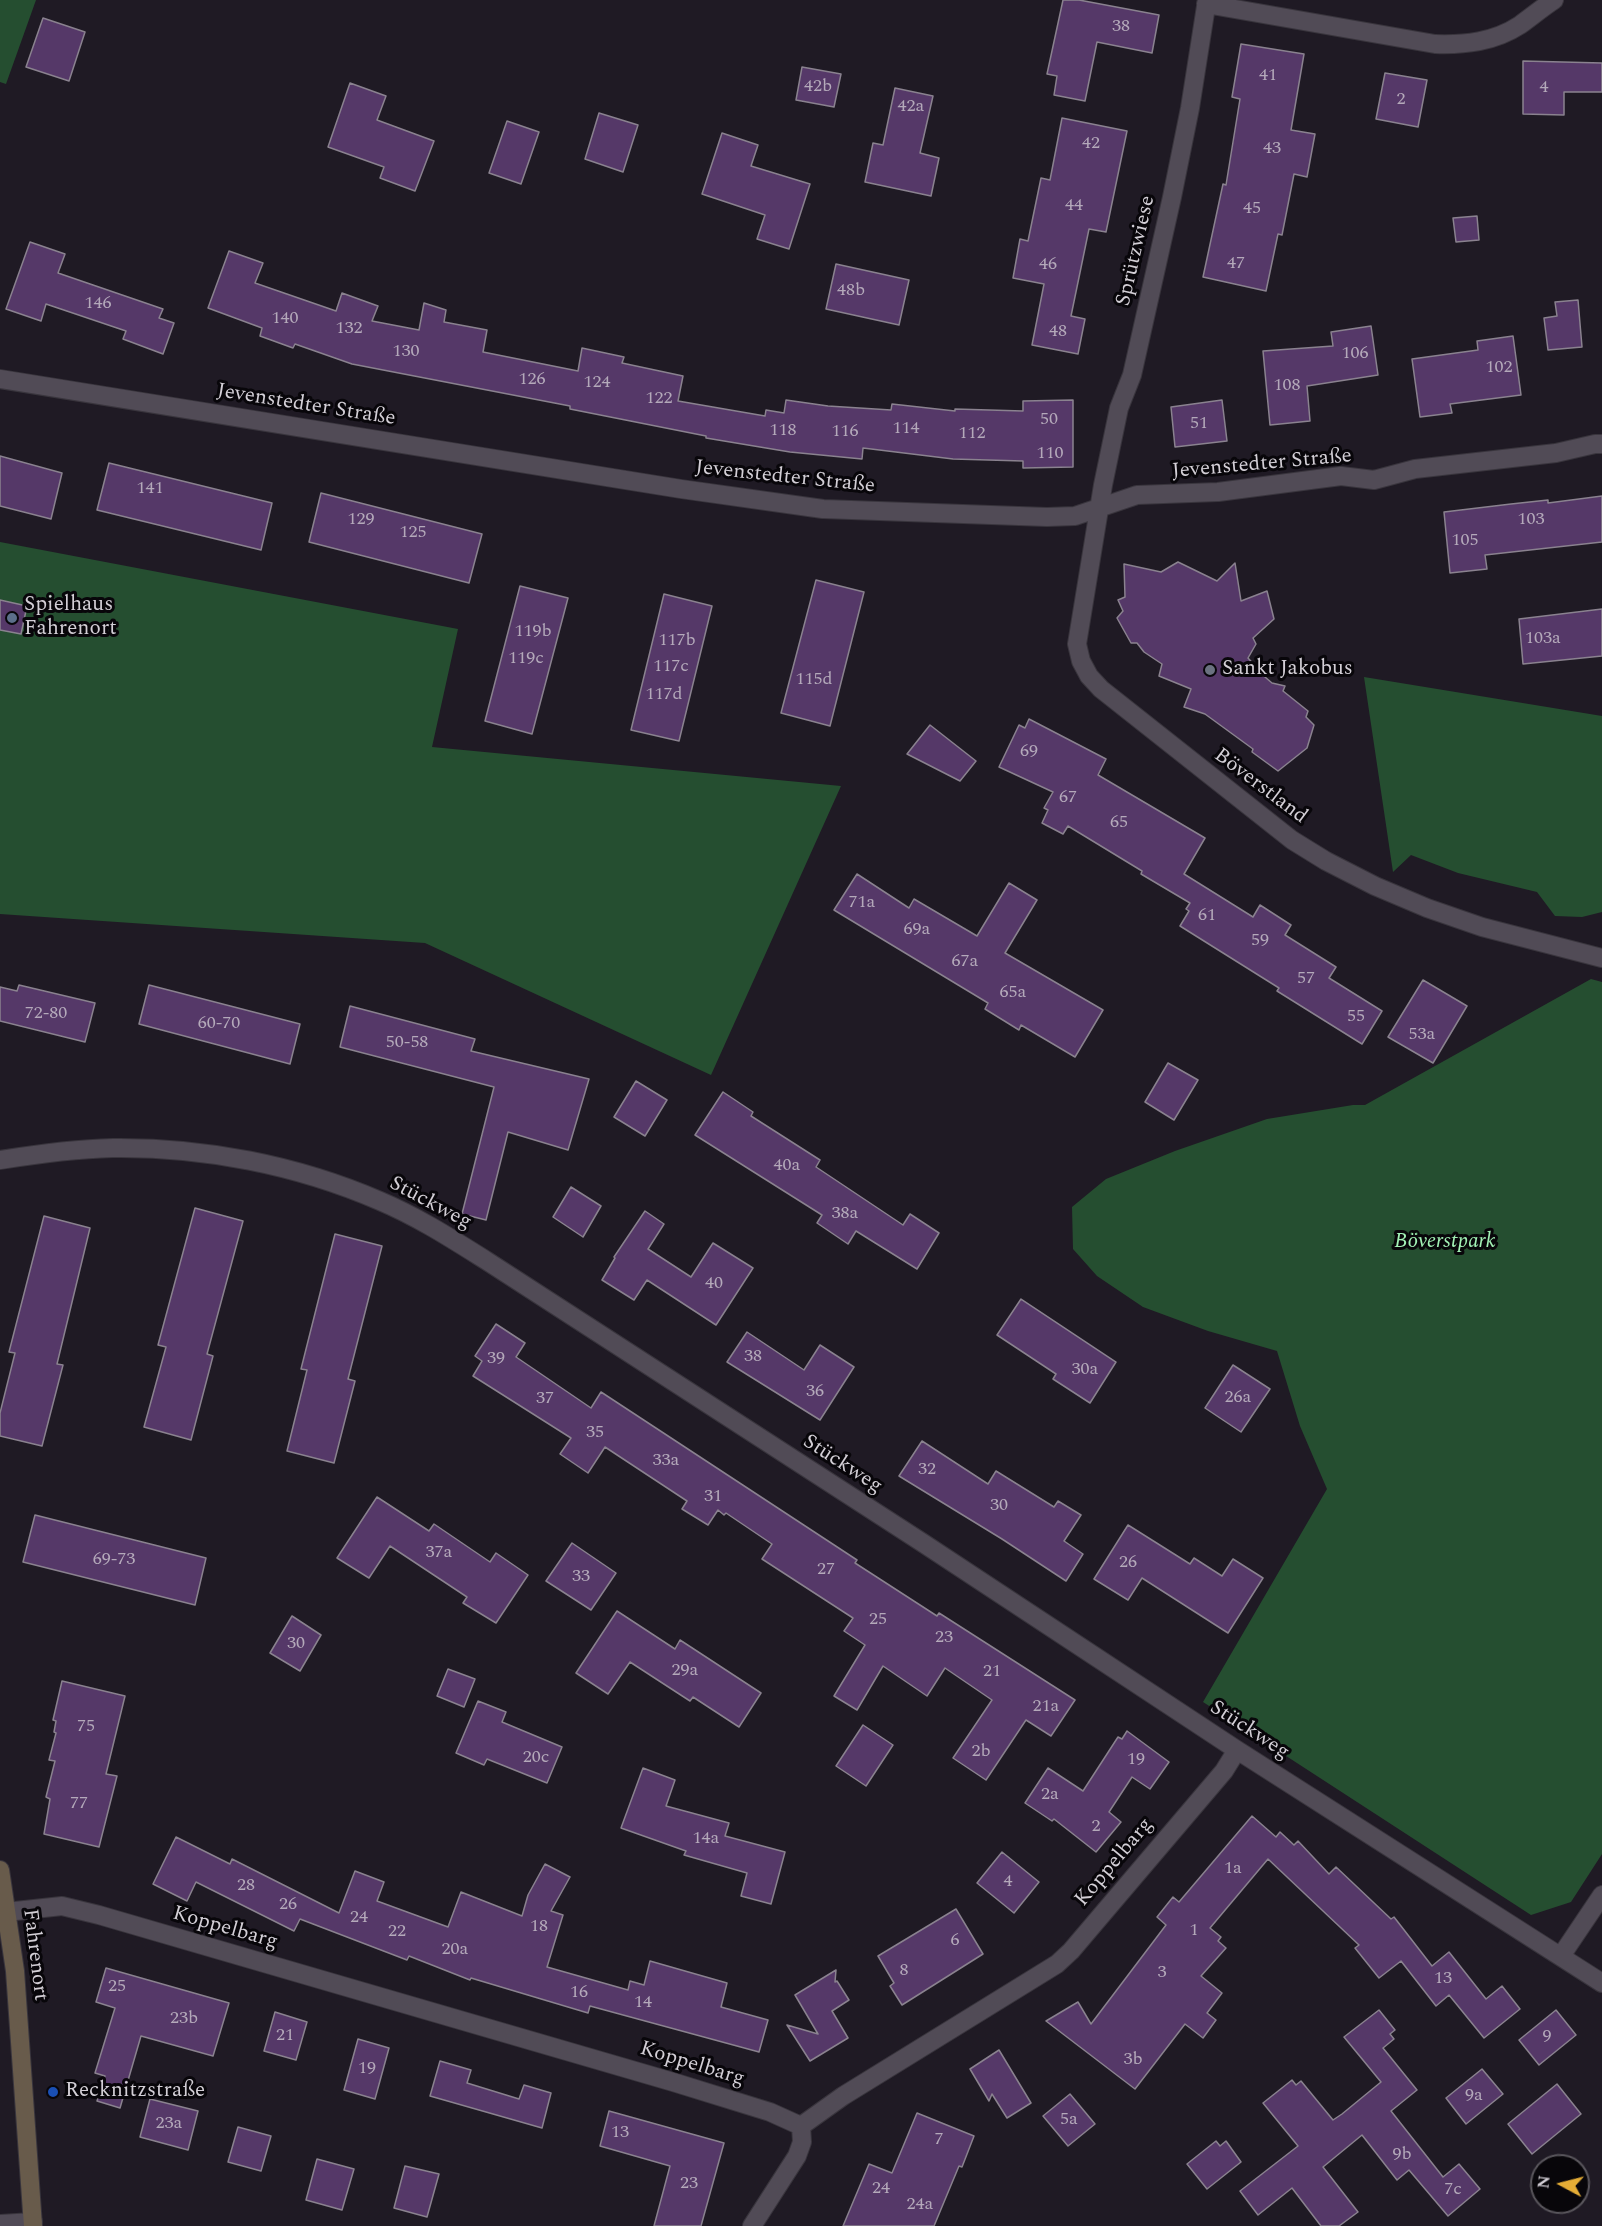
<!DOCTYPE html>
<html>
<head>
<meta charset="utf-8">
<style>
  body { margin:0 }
  #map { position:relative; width:1602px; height:2226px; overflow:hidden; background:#1f1a24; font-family:Spectral,serif }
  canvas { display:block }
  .north { position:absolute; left:1530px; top:2154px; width:60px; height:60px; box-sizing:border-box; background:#08060a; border:2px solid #59565c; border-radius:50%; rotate:277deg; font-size:16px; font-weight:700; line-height:24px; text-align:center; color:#d3cfd6 }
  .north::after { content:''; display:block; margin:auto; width:21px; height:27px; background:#e5ad36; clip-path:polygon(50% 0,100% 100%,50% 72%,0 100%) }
</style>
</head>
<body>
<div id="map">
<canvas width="1602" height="2226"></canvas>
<div class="north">N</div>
</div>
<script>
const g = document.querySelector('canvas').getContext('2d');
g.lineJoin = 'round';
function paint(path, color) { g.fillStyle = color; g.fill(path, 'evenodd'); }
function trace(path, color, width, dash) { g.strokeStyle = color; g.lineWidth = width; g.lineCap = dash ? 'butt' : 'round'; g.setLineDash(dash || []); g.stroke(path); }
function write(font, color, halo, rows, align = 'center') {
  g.font = font + ' Spectral,serif'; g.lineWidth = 6; g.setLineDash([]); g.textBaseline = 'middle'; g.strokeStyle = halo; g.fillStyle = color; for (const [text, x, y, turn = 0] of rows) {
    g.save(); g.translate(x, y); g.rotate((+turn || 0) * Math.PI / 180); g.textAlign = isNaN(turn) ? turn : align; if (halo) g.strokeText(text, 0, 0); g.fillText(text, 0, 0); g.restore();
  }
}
paint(new Path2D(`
  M0 0H36L6 84 0 82Z
  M0 542 458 629 432 747 841 786 711 1075 425 943 0 914Z
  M1364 677 1602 716V912L1582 917 1555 916 1537 892 1458 873 1411 855 1393 872Z
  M1591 979 1602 982V1854L1571 1902 1531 1915 1203 1702 1327 1489 1300 1426 1277 1351 1208 1331 1143 1307 1097 1276 1073 1249 1072 1207 1106 1179 1175 1151 1267 1119 1353 1105H1365Z`), '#254e30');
const building = new Path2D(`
  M1063 0H1079L1159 15 1152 53 1097 42 1085 101 1054 95 1057 76 1047 74Z
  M43 18 85 32 69 81 26 67Z
  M1241 44 1304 54 1291 130 1315 134 1307 177 1294 174 1282 235 1278 234 1266 291 1203 277 1223 184 1226 185 1240 99 1232 97Z
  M1523 61 1602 63V92H1564V115L1523 114Z
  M802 67 841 74 834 107 796 100Z
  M1385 73 1427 80 1418 127 1376 119Z
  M350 83 386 96 377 120 434 141 415 191 380 178 384 167 328 147Z
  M895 88 933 96 920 153 939 158 931 196 865 182 873 143 883 145Z
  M599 113 638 125 623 172 585 159Z
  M1062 118 1127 131 1106 232 1089 229 1071 316 1085 319 1078 354 1032 345 1044 284 1013 278 1020 239 1028 241 1041 178 1050 180Z
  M507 121 539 132 521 184 489 173Z
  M722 133 758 145 751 166 810 184 789 249 757 239 765 215 702 194Z
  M1477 216 1479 240 1456 242 1453 218Z
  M30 242 65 254 58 273 163 309 159 318 174 323 163 354 123 339 126 331 46 304 41 321 6 309Z
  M229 251 263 263 255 283 336 311 342 293 378 306 372 321 419 330 424 303 446 310 444 322 487 330 483 352 578 371 582 348 624 357 622 363 683 376 678 401 765 416 766 410 784 413 786 400 828 406 891 410 892 404 955 411V409L1023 411V401L1073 400V467L1023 468V461L953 459 863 448 862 459 790 452 706 438V436L570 409V406L352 364 295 344 293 348 260 336 262 328 208 308Z
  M836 264 909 280 899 325 826 309Z
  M1578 300 1582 347 1548 350 1544 318 1557 316 1555 302Z
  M1371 326 1378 375 1307 386 1310 421 1270 425 1263 351 1333 346 1331 332Z
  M1513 336 1521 395 1450 404 1452 413 1420 417 1412 359 1478 350 1477 341Z
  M1222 400 1227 441 1175 447 1171 407Z
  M0 456 62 473 51 519 0 506Z
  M109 463 272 503 261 550 97 510Z
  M321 493 482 534 469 583 309 542Z
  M1602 496V542L1485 555 1487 569 1450 573 1444 512 1511 504 1548 500V503Z
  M1178 562 1217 581 1235 563 1241 601 1267 591 1274 619 1253 638 1256 644 1248 658 1265 677 1272 683 1285 686 1283 691 1308 711 1306 717 1314 725 1307 748 1278 771 1252 752 1253 749 1205 714 1184 707 1191 689 1159 676 1162 664 1144 652 1137 643H1131L1117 618 1123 611 1118 600 1125 597 1124 564 1161 572Z
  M816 580 864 592 830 726 781 713Z
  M520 586 568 598 532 734 485 721Z
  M664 594 712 606 679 741 631 730Z
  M0 600 27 606 21 634 0 630Z
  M1602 609V656L1523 664 1519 619Z
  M1029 719 1106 759 1098 775 1205 838 1184 874 1253 917 1260 905 1291 925 1285 935 1336 967 1329 978 1382 1011 1362 1044 1277 991 1279 988 1180 926 1189 911 1186 909 1190 903 1141 874 1142 871 1068 826 1063 834 1042 823 1048 810 1044 808 1053 792 999 767 1019 725 1025 728Z
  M930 725 976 761 960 781 907 754Z
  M857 874 909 908 914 899 977 936 1009 883 1037 900 1005 953 1103 1010 1075 1057 1021 1025 1019 1030 985 1009 988 1003 834 910Z
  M1423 980 1467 1006 1433 1063 1388 1037Z
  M19 985 95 1003 85 1042 0 1021V987L17 991Z
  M149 985 300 1024 290 1064 139 1024Z
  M350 1006 475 1039 471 1051 589 1079 568 1150 508 1132 486 1220 462 1214 494 1087 340 1047Z
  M1168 1063 1198 1080 1174 1120 1145 1102Z
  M636 1081 667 1100 645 1136 614 1117Z
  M723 1092 753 1112 751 1116 820 1160 816 1167 903 1225 910 1214 939 1233 917 1269 856 1231 848 1244 817 1223 822 1215 695 1135Z
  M571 1187 601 1206 583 1237 553 1217Z
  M195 1208 243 1221 207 1354 213 1356 191 1440 144 1427 166 1347 158 1345Z
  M645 1211 664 1224 648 1249 691 1277 713 1243 753 1268 716 1325 647 1280 634 1300 602 1280 615 1258 614 1257Z
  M44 1216 90 1228 57 1364 63 1365 42 1446 0 1436V1413L15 1353 9 1352Z
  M335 1234 382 1246 348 1379 355 1381 334 1463 287 1451 307 1370 301 1369Z
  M1021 1299 1116 1362 1090 1403 1053 1379 1056 1374 997 1335Z
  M496 1324 525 1343 516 1357 591 1408 601 1392 857 1560 855 1563 937 1616 939 1613 1075 1700 1051 1736 1026 1720 986 1780 953 1758 992 1700 945 1668 927 1696 883 1666 857 1710 834 1696 865 1645 844 1631 853 1618 762 1559 772 1544 726 1513 724 1515 718 1510 708 1525 682 1509 687 1501 605 1447 588 1473 560 1454 571 1438 473 1376 482 1361 475 1356Z
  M747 1332 804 1370 820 1345 854 1367 820 1420 727 1362Z
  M1233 1365 1270 1389 1241 1432 1205 1408Z
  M922 1441 988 1484 996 1471 1054 1507 1058 1501 1081 1515 1064 1541 1083 1554 1066 1581 1002 1539 899 1476Z
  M377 1497 429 1531 434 1524 490 1562 496 1553 528 1575 496 1623 463 1603 467 1597 390 1546 369 1578 337 1558Z
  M35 1515 206 1558 195 1605 23 1562Z
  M1128 1525 1190 1564 1194 1558 1222 1576 1233 1559 1263 1578 1228 1633 1142 1578 1128 1600 1094 1579Z
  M572 1543 616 1573 591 1610 546 1581Z
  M617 1611 675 1649 680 1640 761 1693 739 1727 693 1697 690 1701 630 1662 608 1694 576 1673Z
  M292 1616 321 1635 300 1671 270 1653Z
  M448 1669 475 1679 464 1707 437 1696Z
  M62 1681 125 1696 106 1774 117 1776 99 1847 44 1834 50 1799 46 1797 55 1761 49 1760 56 1733 54 1732 56 1721 53 1720Z
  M478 1701 506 1712 502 1722 562 1747 547 1783 487 1759 484 1765 456 1753Z
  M863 1725 893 1745 866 1786 836 1766Z
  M1127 1731 1169 1762 1150 1789 1132 1777 1109 1812 1121 1822 1096 1852 1054 1819 1052 1821 1025 1803 1048 1768 1083 1791 1118 1737 1122 1739Z
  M643 1768 675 1780 666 1806 729 1823 725 1836 785 1852 771 1904 741 1896 747 1873 684 1855 686 1851 621 1828Z
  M1252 1816 1276 1837 1280 1832 1294 1845 1298 1841 1329 1874 1336 1867 1391 1919 1394 1917 1432 1966 1449 1952 1486 1999 1502 1986 1520 2009 1484 2038 1449 1995 1436 2006 1401 1961 1379 1978 1355 1948 1359 1945 1268 1859 1210 1928 1221 1937 1218 1941 1226 1948 1201 1976 1222 1993 1207 2013 1216 2020 1203 2038 1185 2024 1135 2089 1046 2021 1078 2002 1091 2024 1166 1925 1157 1917 1173 1897 1179 1902Z
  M176 1837 230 1864 232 1859 339 1913 355 1871 384 1882 377 1901 448 1927 461 1892 522 1916 528 1895 545 1864 570 1877 551 1911 563 1915 547 1967 628 1990 630 1981 644 1985 650 1961 727 1983 721 2007 768 2020 759 2052 590 2006 588 2013 471 1978 470 1980 409 1956 407 1960 300 1919 294 1931 196 1882 187 1901 153 1884Z
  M1002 1852 1039 1882 1014 1913 977 1883Z
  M956 1909 983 1954 902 2005 890 1986 894 1983 878 1956Z
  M106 1968 229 2003 213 2056 141 2036 120 2108 97 2101 105 2076 95 2073 115 2008 96 2002Z
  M836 1970 835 1982 837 1981 849 2000 832 2011 848 2038 810 2061 787 2025 818 2034 795 1995Z
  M1379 2010 1395 2030 1390 2034 1394 2039 1383 2048 1417 2090 1391 2111 1443 2177 1459 2164 1480 2189 1448 2216 1409 2170 1397 2180 1362 2135 1323 2167 1358 2212 1339 2226H1321L1292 2188 1258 2215 1240 2191 1298 2146 1263 2103 1292 2080 1296 2085 1301 2081 1333 2120 1342 2114 1381 2082 1344 2037Z
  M1556 2010 1576 2035 1539 2065 1519 2040Z
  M275 2012 307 2022 296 2060 264 2051Z
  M358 2039 389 2048 375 2099 344 2090Z
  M999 2050 1031 2103 1007 2118 992 2094 989 2101 970 2069Z
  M440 2061 471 2070 467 2083 519 2099 524 2085 551 2093 542 2128 430 2096Z
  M1482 2069 1503 2094 1466 2124 1446 2098Z
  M1557 2084 1581 2114 1532 2154 1508 2124Z
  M1070 2094 1095 2124 1068 2146 1043 2116Z
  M150 2099 198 2111 188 2150 140 2137Z
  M609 2111 724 2143 701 2226H654L670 2166 600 2146Z
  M917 2113 974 2136 962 2167 959 2166 934 2226H843L869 2164 892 2173Z
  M238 2127 271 2136 261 2171 228 2162Z
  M1216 2141 1220 2146 1226 2141 1241 2162 1207 2189 1187 2164Z
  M317 2159 354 2169 342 2210 306 2200Z
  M405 2166 439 2174 427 2217 394 2208Z`);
paint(building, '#553868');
trace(building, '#8a828f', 1.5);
const street = new Path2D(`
  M1207 0 1190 108 1172 197 1132 375 1119 408 1103 485 1077 644 1081 661 1089 676 1101 689 1292 840 1326 861 1375 886 1427 908 1482 927 1602 958
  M1206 4 1435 44C1465 45 1494 42 1520 25 1531 17 1542 8 1554 0
  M0 379 681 489 823 509 1047 517 1075 516 1137 495 1218 492 1341 476 1374 480 1415 469 1556 453 1595 444H1602
  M0 1160C37 1154 76 1149 113 1148 204 1147 297 1165 380 1201 418 1217 452 1239 487 1261L923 1543 1237 1750 1602 1983
  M6 1912 62 1906 99 1915 673 2082 770 2112 801 2126 843 2096 1057 1964 1071 1951 1224 1771 1237 1750
  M1561 1956 1602 1895
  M0 2224 33 2222
  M752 2226 797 2156 802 2142 801 2126`);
const secondary = new Path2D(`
  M0 1870 15 1971 33 2226`);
trace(street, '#39353d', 20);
trace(secondary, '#39353d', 20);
trace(street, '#514b56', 18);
trace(secondary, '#685b4b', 18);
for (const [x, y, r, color] of [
  [12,618,6,"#5c6f8a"],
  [1210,670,6,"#6b7280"],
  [53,2092,6,"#1a4fb4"]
]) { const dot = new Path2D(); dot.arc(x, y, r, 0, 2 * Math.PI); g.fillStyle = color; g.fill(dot); trace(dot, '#08060a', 2); }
write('18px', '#b4a9ba', null, [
  ["38",1121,27],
  ["41",1268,76],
  ["42b",818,87],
  ["4",1544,88],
  ["2",1401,100],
  ["42a",911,107],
  ["42",1091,144],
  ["43",1272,149],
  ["44",1074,206],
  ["45",1252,209],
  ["47",1236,264],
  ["46",1048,265],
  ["48b",851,291],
  ["146",98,304],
  ["140",285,319],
  ["132",349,329],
  ["48",1058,332],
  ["130",406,352],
  ["106",1355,354],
  ["102",1499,368],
  ["126",532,380],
  ["124",597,383],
  ["108",1287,386],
  ["122",659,399],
  ["50",1049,420],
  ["51",1199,424],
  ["114",906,429],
  ["118",783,431],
  ["116",845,432],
  ["112",972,434],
  ["110",1050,454],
  ["141",150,489],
  ["129",361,520],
  ["103",1531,520],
  ["125",413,533],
  ["105",1465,541],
  ["119b",533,632],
  ["103a",1543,639],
  ["117b",677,641],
  ["119c",526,659],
  ["117c",671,667],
  ["115d",814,680],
  ["117d",664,695],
  ["69",1029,752],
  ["67",1068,798],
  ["65",1119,823],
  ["71a",862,903],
  ["61",1207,916],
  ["69a",917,930],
  ["59",1260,941],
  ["67a",965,962],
  ["57",1306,979],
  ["65a",1013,993],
  ["72-80",46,1014],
  ["55",1356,1017],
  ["60-70",219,1024],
  ["53a",1422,1035],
  ["50-58",407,1043],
  ["40a",787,1166],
  ["38a",845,1214],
  ["40",714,1284],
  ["38",753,1357],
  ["39",496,1359],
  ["30a",1085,1370],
  ["36",815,1392],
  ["26a",1238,1398],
  ["37",545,1399],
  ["35",595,1433],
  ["33a",666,1461],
  ["32",927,1470],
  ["31",713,1497],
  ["30",999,1506],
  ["37a",439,1553],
  ["69-73",114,1560],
  ["26",1128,1563],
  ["27",826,1570],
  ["33",581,1577],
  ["25",878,1620],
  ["23",944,1638],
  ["30",296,1644],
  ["29a",685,1671],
  ["21",992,1672],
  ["21a",1046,1707],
  ["75",86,1727],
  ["2b",981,1752],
  ["20c",536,1758],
  ["19",1136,1760],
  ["2a",1050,1795],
  ["77",79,1804],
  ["2",1096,1827],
  ["14a",706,1839],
  ["1a",1233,1869],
  ["4",1008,1882],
  ["28",246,1886],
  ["26",288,1905],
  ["24",359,1918],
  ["18",539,1927],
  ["1",1194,1931],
  ["22",397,1932],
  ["6",955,1941],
  ["20a",455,1950],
  ["8",904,1971],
  ["3",1162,1973],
  ["13",1443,1979],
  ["25",117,1987],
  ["16",579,1993],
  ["14",643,2003],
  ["23b",184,2019],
  ["21",285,2036],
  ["9",1547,2037],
  ["3b",1133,2060],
  ["19",367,2069],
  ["9a",1474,2096],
  ["5a",1069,2120],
  ["23a",169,2124],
  ["13",620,2133],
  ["7",939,2140],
  ["9b",1402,2155],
  ["23",689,2184],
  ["24",881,2189],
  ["7c",1453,2190],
  ["24a",920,2205]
]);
write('21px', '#d3cfd6', '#08060a', [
  ["Sprützwiese",1137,251,-77],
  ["Jevenstedter Straße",306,406,9],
  ["Jevenstedter Straße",1262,465,-5],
  ["Jevenstedter Straße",785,478,6],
  ["Böverstland",1260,787,37],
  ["Stückweg",430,1204,28],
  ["Stückweg",842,1465,33],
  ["Stückweg",1249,1731,33],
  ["Koppelbarg",1115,1863,-50],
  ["Koppelbarg",225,1929,16],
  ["Fahrenort",34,1955,83],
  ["Koppelbarg",692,2065,17]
]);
write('21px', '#d3cfd6', '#08060a', [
  ["Spielhaus",24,606],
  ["Fahrenort",24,630],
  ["Sankt Jakobus",1222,670],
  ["Recknitzstraße",65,2092]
], 'left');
write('italic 21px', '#a3f3b6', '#08060a', [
  ["Böverstpark",1445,1243]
]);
</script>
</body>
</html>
